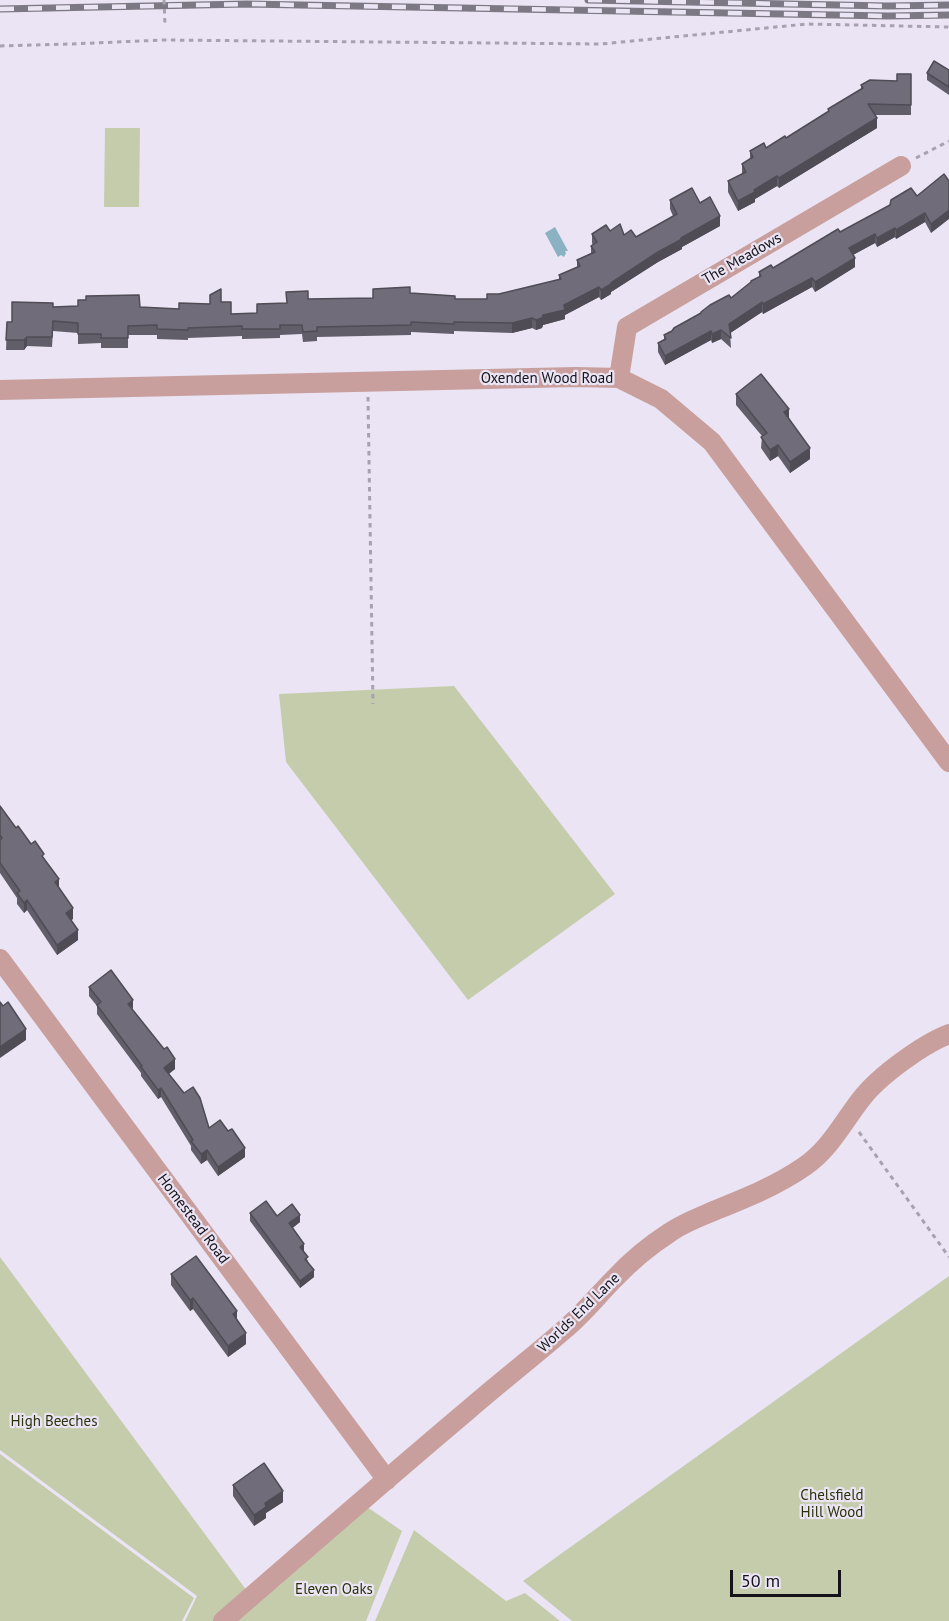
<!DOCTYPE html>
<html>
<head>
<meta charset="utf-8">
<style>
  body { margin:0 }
  #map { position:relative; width:949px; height:1621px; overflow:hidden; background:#eae4f4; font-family:"PT Sans",sans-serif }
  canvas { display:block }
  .scale { position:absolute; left:730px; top:1570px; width:111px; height:27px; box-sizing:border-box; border:3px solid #151319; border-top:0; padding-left:8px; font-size:18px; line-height:21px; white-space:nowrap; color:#151319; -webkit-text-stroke:4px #eae4f4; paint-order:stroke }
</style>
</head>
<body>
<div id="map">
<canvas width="949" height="1621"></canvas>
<div class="scale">50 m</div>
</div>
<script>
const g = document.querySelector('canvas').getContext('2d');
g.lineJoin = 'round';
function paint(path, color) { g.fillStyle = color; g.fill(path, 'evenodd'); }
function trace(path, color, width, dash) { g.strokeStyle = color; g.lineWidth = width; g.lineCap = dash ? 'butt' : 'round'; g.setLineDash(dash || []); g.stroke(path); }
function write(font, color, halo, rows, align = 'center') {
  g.font = font + ' "PT Sans",sans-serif'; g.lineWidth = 4.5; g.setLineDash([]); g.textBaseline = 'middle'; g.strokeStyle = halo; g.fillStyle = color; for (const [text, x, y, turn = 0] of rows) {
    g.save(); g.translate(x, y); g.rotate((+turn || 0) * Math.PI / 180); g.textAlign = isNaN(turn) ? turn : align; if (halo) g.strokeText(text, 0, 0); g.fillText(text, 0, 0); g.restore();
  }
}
paint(new Path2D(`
  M105 128H140L139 207H104Z
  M454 686 615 894 468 1000 286 762 279 694Z
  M0 1257 247 1591 354 1498 402 1531 366 1621H185L197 1596 0 1450Z
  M949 1276V1621H572L523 1581Z
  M0 1454 194 1598 182 1621H0Z
  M414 1530 506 1601 525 1593 560 1621H375Z`), '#c5ccac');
paint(new Path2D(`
  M555 227 568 251H565L566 253 564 257 561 255 558 257 545 233Z`), '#8ab2c2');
trace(new Path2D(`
  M0 46 71 44 163 40 601 44 807 24 949 27
  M916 158 949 141
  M368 397 373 704
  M859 1132 949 1257`), '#a7a2af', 3, [4.5, 4.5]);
trace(new Path2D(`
  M619 378 627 327 901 166
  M0 390 576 377 619 378 661 399 712 442 949 762
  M0 959 387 1480
  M223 1621C304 1551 385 1480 467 1411 499 1383 533 1357 565 1329 583 1314 598 1295 615 1278 631 1261 649 1246 669 1233 683 1223 700 1217 716 1210 746 1198 778 1185 805 1166 830 1149 843 1122 862 1098 879 1076 923 1044 949 1034`), '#c89f9c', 20);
const rail = new Path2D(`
  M588 0 888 6 949 5
  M0 9 247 4 888 16 949 15`);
trace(rail, '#7d7984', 7);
trace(rail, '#eae4f4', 4.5, [14]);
trace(new Path2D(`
  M164 0 165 25`), '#a7a2af', 3, [4.5, 4.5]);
paint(new Path2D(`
  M949 70V95L927 80V73Z
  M911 74V115H875L877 128 779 188 777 186 755 199V202L738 211 728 192V181L742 174V164L750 159V151L766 148 786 138 828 112V109L861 89V85L897 81Z
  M944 174 931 233 925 222 896 239 895 237 877 247 875 243 853 255 855 267 815 292 812 287 763 314 762 312 730 333 731 348 721 339 712 343 711 340 665 365 658 352V343L664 339V335L701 313V312L731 298 751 283V281L759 277V272L773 268 840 232 917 196Z
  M670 200 700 203 720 226 682 247V249L658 262 611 292V294L601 300 599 297 565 315V319L543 325 542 328 536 330 532 328 512 333 454 331V334L411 332V335L317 337V341L303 342 302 334 280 335V338L242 339V336L188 338V340L157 339V335H128V348H101V343L78 344V333L53 331 52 347 27 346 24 350H6L7 322H12L53 307H140L179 309 221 302 231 314 257 313 286 303 308 299 373 298 410 293 455 299H487L499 294 559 280V275L577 267V260L591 253V246L593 245 592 243V234L610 231 636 237 673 216 670 209Z
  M736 394 789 418 810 459 790 473 778 456 770 461 761 448 762 436 736 405Z
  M0 806 16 828 44 859 73 919 71 920 78 940 57 955 27 910 24 913 17 904V898L0 873Z
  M89 987 133 1010 175 1069 169 1074 209 1128 245 1157 218 1176 207 1160 201 1164 191 1150V1146L161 1097 158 1099 141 1076V1073L97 1014V1006L89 996Z
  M250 1213 277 1216 300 1222 292 1228 304 1251 314 1277 300 1288 250 1221Z
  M171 1274 237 1320 246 1344 228 1357 193 1309 190 1311 171 1285Z
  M233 1485 283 1502 266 1513V1518L254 1526 233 1496Z`), '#615d69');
paint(new Path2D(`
  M877 118V128L779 188V178Z
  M777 176V186L755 199V202L738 211V201L754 190Z
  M949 210V219L931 233V224Z
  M925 213V222L896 239V230Z
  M720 216V226L682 247V249L658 262 611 292V294L601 300V290L611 283 681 238Z
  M895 228V237L877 247V238Z
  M875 234V243L849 257V248Z
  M855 258V267L815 292V282Z
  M812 278V287L763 314V304Z
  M599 287V297L565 315V319L543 325 542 328 536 330V320L543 315Z
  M762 302V312L729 334V324Z
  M532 318V328L512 333V323Z
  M721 330V339L712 343V334Z
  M711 331V340L665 365V356Z
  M27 337V346L24 350V340Z
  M789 409V420L784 412Z
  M778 445V456L770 461V450Z
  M810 448V459L790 473V462Z
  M59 879V890L55 882Z
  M27 900V910L24 913V903Z
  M73 908V919L66 923V913Z
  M78 930V940L57 955V945Z
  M133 1000V1009L128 1004Z
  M26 1029V1040L0 1058V1047Z
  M175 1059V1069L164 1077V1068Z
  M161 1088V1097L158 1099V1090Z
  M245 1148V1157L218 1176V1167Z
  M207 1150V1160L201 1164V1154Z
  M300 1215V1222L289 1231V1223Z
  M304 1244V1251L300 1254V1247Z
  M314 1270V1277L300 1288V1281Z
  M193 1298V1309L190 1311V1300Z
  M237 1311V1322L233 1314Z
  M246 1333V1344L228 1357V1346Z
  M283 1491V1502L266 1513V1518L254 1526V1515L265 1503Z`), '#4f4c55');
const building = new Path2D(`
  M934 61 949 70V87L927 73Z
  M897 74H911V105L868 104 877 118 779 178 777 176 754 190 755 192 738 201 728 181 746 172 742 164 753 157 750 151 764 143 766 148 785 136 786 138 829 111 828 109 863 88 861 85 870 80 897 81Z
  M944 174 949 181V210L931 224 925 213 896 230 895 228 877 238 875 234 849 248 855 258 815 282 812 278 763 304 762 302 729 324 731 338 721 330 712 334 711 331 665 356 658 343 666 339 664 335 672 331 674 328 701 313V312L710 305 729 295 731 298 751 282V281L761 276 759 272 771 265 773 268 838 229 840 232 890 205 891 200 911 188 917 196Z
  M692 188 700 203 710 197 720 216 681 238 682 239 658 252 611 283V284L601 290 599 287 564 305 565 310 543 315 542 318 536 320 532 318 512 323 454 322V324L411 322V325L317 327V331L303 332 302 325H280V329H242V326L188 328V330L157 329V325L128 326V338H101V334H78V323L53 321 52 337H27L24 340H6L7 322H12V302L53 303V307L78 306V300H86V296L139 295 140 307 179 309V303L210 304V295L221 289V302H231V314L257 313V304L287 303 286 292 308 291V299L373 298V289L410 287V293L455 296V299H487V294H499L561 279 559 275 580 266 577 260 595 252 591 246 597 242 592 234 606 225 610 231 620 224 624 235 631 230 636 237 677 214 670 200Z
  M761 374 789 409 784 412 810 448 790 462 778 445 770 450 761 437 767 433 736 394Z
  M0 806 16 828 18 826 31 844 35 841 44 854 42 856 59 879 55 882 73 908 66 913 78 930 57 945 27 900 24 903 17 893 20 891 0 863V840L2 838 0 835Z
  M111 970 133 1000 128 1004 164 1049 167 1047 175 1059 164 1068 184 1093 193 1087 200 1098 209 1128 220 1120 228 1131 232 1129 245 1148 218 1167 207 1150 201 1154 191 1141 193 1140 161 1088 158 1090 141 1067 142 1066 97 1005 101 1002 89 987Z
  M0 1002 3 1006 8 1002 26 1029 0 1047Z
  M266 1201 277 1216 292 1204 300 1215 289 1223 304 1244 300 1247 308 1257 305 1259 314 1270 300 1281 250 1213Z
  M196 1256 237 1311 233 1314 246 1333 228 1346 193 1298 190 1300 171 1274Z
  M264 1463 283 1491 265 1503 266 1507 254 1515 233 1485Z`);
paint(building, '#716c7a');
trace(building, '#4f4c55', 1.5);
write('15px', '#151319', '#eae4f4', [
  ["The Meadows",742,259,-30],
  ["Oxenden Wood Road",547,379],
  ["Homestead Road",193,1219,53],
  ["Worlds End Lane",579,1313,-44]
]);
write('15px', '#2b3207', '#eae4f4', [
  ["High Beeches",54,1422],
  ["Chelsfield",832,1496],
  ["Hill Wood",832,1513],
  ["Eleven Oaks",334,1590]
]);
</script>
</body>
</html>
